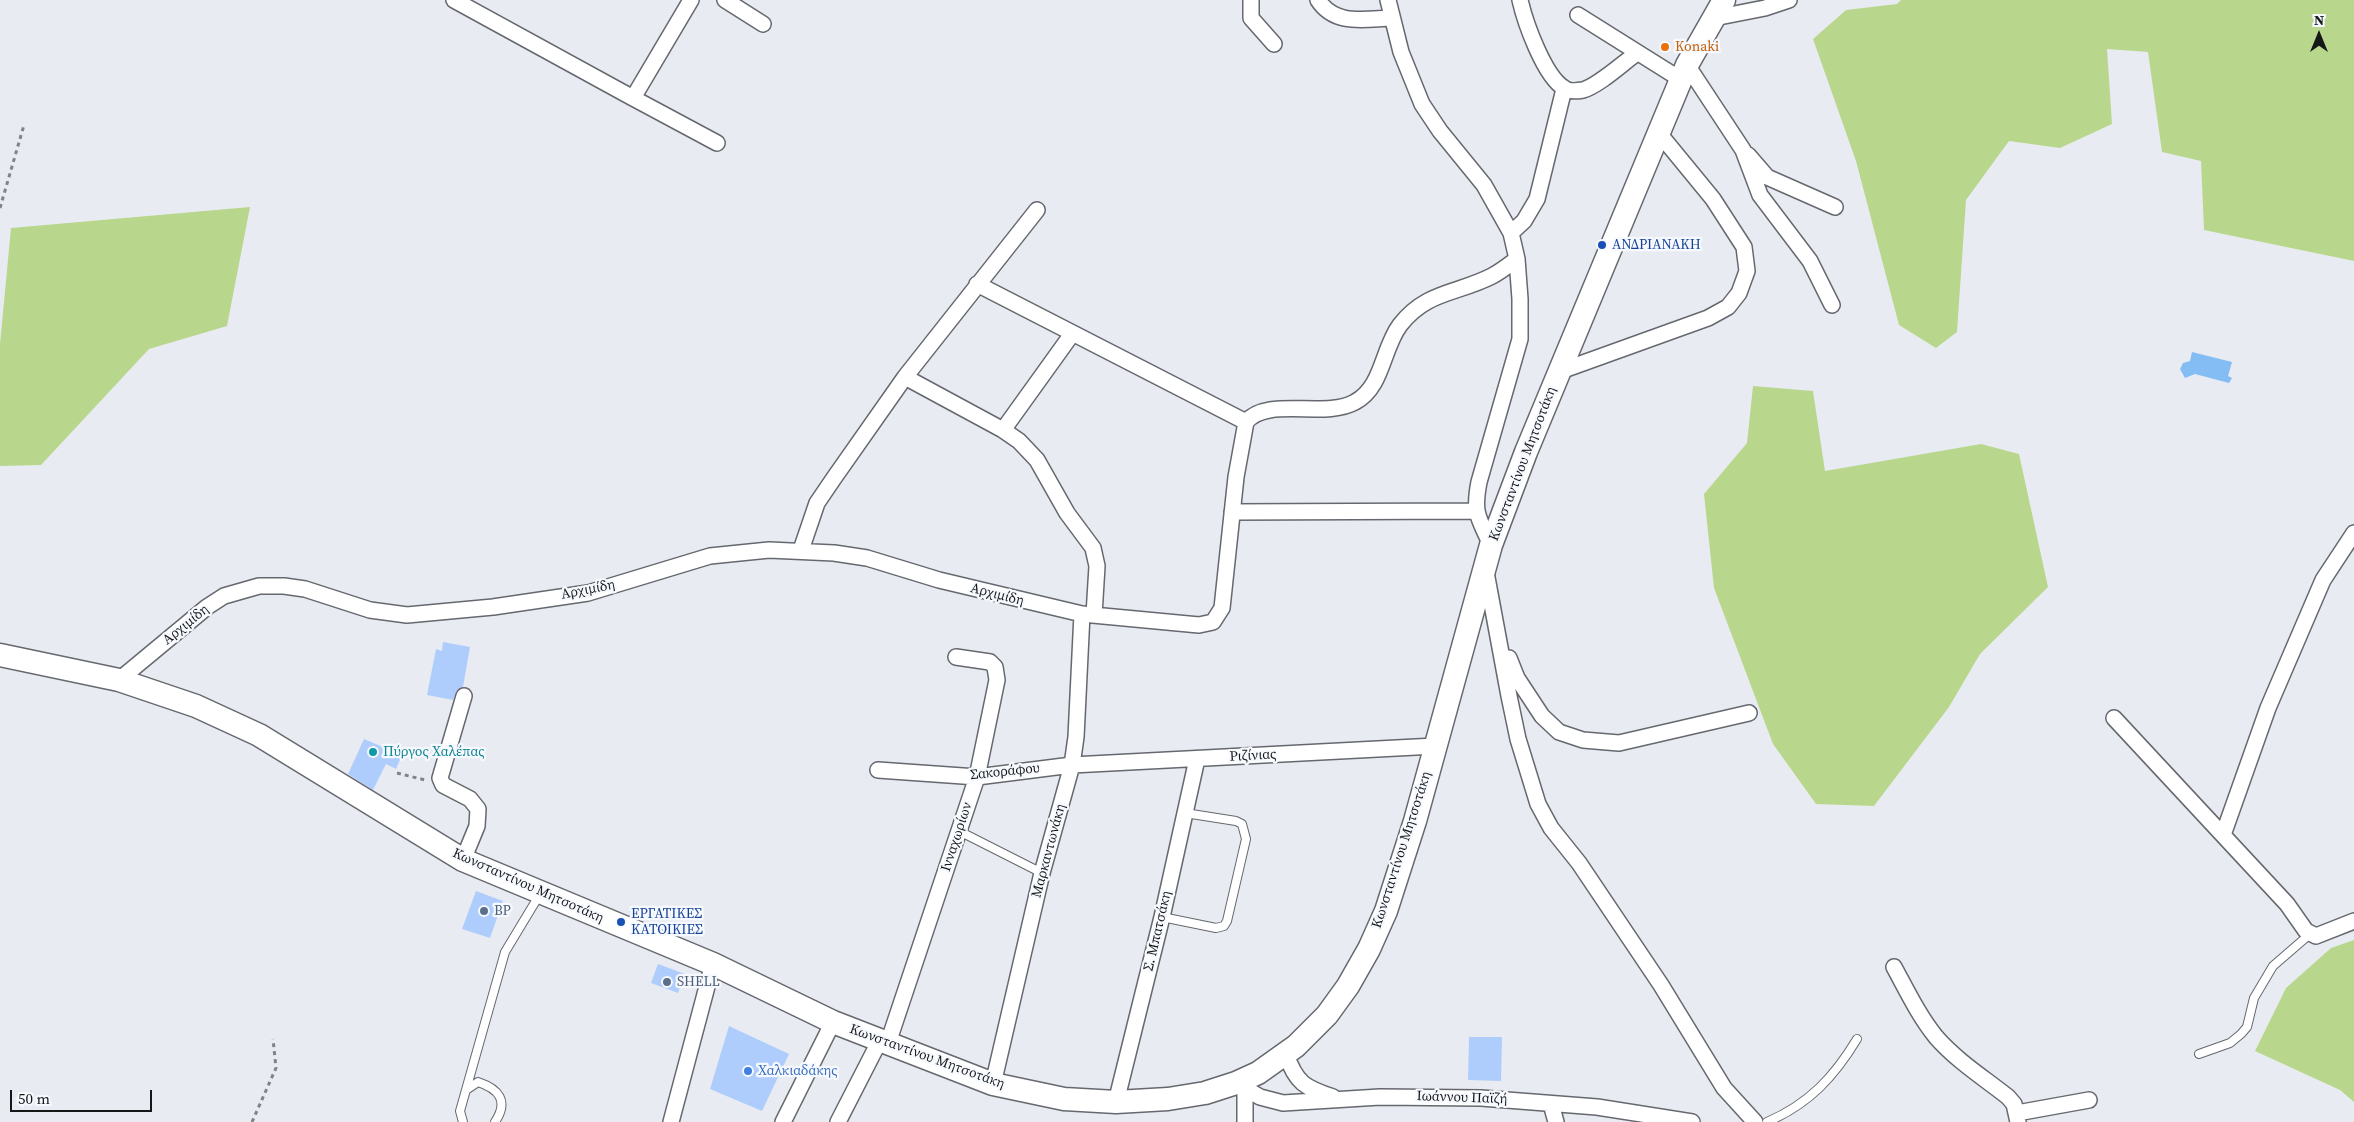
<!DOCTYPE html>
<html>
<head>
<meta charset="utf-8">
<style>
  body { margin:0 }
  #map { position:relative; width:2354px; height:1122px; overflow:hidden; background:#e8ecf2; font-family:"Source Serif 4",serif }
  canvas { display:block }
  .north { position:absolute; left:2294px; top:10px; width:50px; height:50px; -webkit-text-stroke:4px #f6f9fe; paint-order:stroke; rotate:0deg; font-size:14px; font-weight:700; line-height:20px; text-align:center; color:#161719 }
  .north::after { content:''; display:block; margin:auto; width:18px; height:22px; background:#161719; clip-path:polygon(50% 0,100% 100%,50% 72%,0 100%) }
  .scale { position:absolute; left:10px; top:1090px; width:142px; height:22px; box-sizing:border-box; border:2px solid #161719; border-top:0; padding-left:6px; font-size:15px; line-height:18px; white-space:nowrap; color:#161719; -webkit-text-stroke:4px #f6f9fe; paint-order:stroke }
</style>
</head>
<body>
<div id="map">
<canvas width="2354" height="1122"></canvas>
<div class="north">N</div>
<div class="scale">50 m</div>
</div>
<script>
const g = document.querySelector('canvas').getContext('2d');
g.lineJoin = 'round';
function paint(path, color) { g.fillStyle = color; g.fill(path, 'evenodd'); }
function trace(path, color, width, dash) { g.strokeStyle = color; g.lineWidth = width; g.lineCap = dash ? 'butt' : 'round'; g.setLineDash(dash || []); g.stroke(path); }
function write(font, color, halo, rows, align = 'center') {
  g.font = font + ' "Source Serif 4",serif'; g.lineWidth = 4.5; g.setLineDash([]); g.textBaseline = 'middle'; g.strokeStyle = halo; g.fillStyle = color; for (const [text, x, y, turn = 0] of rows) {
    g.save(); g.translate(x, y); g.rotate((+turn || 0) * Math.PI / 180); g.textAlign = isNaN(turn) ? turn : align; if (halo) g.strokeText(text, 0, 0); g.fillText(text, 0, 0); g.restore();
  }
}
paint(new Path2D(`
  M1901 0H2354V261L2204 230 2201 161 2162 152 2148 52 2107 49 2112 124 2060 148 2009 141 1966 200 1957 332 1936 348 1899 325 1856 161 1813 39 1846 10 1897 4Z
  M250 207 227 326 149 349 41 465 0 466V344L11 228Z
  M1753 386 1813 391 1825 471 1981 444 2019 454 2048 587 1980 654 1949 707 1874 806 1816 804 1773 744 1714 588 1704 494 1747 443Z
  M2354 940V1102L2340 1090 2255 1051 2286 988 2331 948Z`), '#b8d78c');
paint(new Path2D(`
  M2192 352 2232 362 2228 376 2232 378 2229 383 2195 374 2185 378 2180 369 2183 363 2190 361Z`), '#84bdf3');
paint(new Path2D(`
  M443 642 470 647 463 687 457 690 453 700 427 695 436 649 442 651Z
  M364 739 402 755 396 769 386 764 373 790 348 774Z
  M476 891 503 901 490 938 462 929Z
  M658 964 685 974 678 993 651 983Z
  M729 1026 789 1054 762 1111 710 1089Z
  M1469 1037H1502L1501 1081 1468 1080Z`), '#afcdfc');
const service = new Path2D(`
  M959 831 1042 873
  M1162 917 1216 928 1224 926 1227 921 1246 839 1242 824 1236 821 1185 813
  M2199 1054 2230 1043 2241 1034 2247 1027 2254 998 2273 966 2310 934
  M466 1090 478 1082C499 1089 509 1101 495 1122
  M463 1122 460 1111 505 952 540 894
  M1767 1122C1809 1104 1834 1077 1857 1039`);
const minor = new Path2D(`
  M454 0 633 98 691 0
  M725 0 763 24
  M1251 0V18L1274 44
  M1318 0C1335 26 1364 19 1391 18
  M1388 0 1401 52 1422 104 1440 131 1484 185 1511 233 1517 259 1520 299V339L1479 482C1473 513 1478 517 1491 545
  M1520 0C1525 22 1544 76 1564 88 1569 92 1577 91 1583 90 1598 86 1623 63 1637 53
  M1578 15 1680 79
  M1714 18 1765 8 1789 0
  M1687 65 1743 150 1760 195 1810 261 1832 305
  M633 98 717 143
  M1748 155 1767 177 1835 207
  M1511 233 1524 221 1537 199 1564 89
  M977 284 1246 422
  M1558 372 1708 318 1728 307 1739 293 1747 271 1744 247 1713 199 1658 132
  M905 377 1003 430 1019 441 1037 460 1067 513 1093 548 1097 566 1094 615
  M1003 430 1072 334
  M1232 512 1476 511
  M801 550 817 503 834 478 905 377 1037 210
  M1486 572 1509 696 1518 739 1538 804 1551 828 1579 863 1661 985 1724 1088 1755 1122
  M1509 658 1517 678 1542 716 1559 732 1583 740 1619 743 1749 713
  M119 680 207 607 224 596 259 586H284L305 589 370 610 407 615 493 607 588 593 710 556 769 550 834 553 867 558 939 580 1082 614 1199 625 1213 622 1222 608 1236 477 1246 422C1267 396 1325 419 1355 402 1383 387 1382 349 1400 325 1426 291 1457 294 1492 276 1500 272 1509 265 1517 259
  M2114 718 2287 904 2306 931 2316 936 2354 921
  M878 770 977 777 1072 765 1435 746
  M2223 835 2268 708 2323 580 2354 533
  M463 860 477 826 478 809 470 799 443 785 440 778 464 696
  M1894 967C1907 991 1919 1016 1936 1037 1957 1061 1984 1078 2008 1097L2014 1104 2018 1122
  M888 1043 977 777 997 680 995 667 990 662 956 657
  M1286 1054C1296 1083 1305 1088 1333 1097
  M1236 1083 1260 1097 1283 1103 1380 1097 1481 1098 1597 1107 1692 1122
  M993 1084 1042 873 1072 765 1076 737 1082 614
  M1116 1102 1162 917 1197 759
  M1551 1104 1556 1122
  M2017 1113 2089 1100
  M671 1122 713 964
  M783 1122 833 1022
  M838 1122 880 1040
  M1245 1122V1089`);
const secondary = new Path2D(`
  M0 655 119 680 196 706 259 735 463 860 713 964 833 1022 993 1084 1064 1099 1116 1102 1168 1099 1205 1093 1236 1083 1258 1073 1296 1046 1327 1015 1348 986 1369 949 1386 911 1415 821 1491 545 1526 452 1687 65 1724 0`);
trace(service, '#65686e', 10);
trace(minor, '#65686e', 18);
trace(secondary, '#65686e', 25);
trace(new Path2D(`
  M0 208 24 125
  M397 773 425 780
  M252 1122 276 1068 273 1039`), '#808387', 3, [4, 4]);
trace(service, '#fff', 8);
trace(minor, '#fff', 15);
trace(secondary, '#fff', 22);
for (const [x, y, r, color] of [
  [1665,47,5,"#e8710a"],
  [1602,245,5,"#1a4fb4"],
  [373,752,5,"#0f9aa8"],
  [484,911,5,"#5c6f8a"],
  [621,922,5,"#1a4fb4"],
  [667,982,5,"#5c6f8a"],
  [748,1071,5,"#3f7fe0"]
]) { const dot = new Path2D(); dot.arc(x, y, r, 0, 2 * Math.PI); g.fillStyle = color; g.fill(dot); trace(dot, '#f6f9fe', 2); }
write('14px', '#c56008', '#f6f9fe', [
  ["Konaki",1675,47]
], 'left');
write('14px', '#164399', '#f6f9fe', [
  ["ΑΝΔΡΙΑΝΑΚΗ",1612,245],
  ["ΕΡΓΑΤΙΚΕΣ",631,914],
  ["ΚΑΤΟΙΚΙΕΣ",631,930]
], 'left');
write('14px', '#161719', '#f6f9fe', [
  ["Κωνσταντίνου Μητσοτάκη",1523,464,-69],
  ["Αρχιμίδη",588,590,-11],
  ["Αρχιμίδη",997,595,14],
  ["Αρχιμίδη",186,625,-39],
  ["Ριζίνιας",1253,756,-3],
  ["Σακοράφου",1005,772,-6],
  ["Ινναχωρίων",957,837,-72],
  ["Κωνσταντίνου Μητσοτάκη",1402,850,-72],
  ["Μαρκαντωνάκη",1049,851,-75],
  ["Κωνσταντίνου Μητσοτάκη",528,886,24],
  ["Σ. Μπατσάκη",1158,931,-77],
  ["Κωνσταντίνου Μητσοτάκη",927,1057,20],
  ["Ιωάννου Παϊζή",1462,1098,2]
]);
write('14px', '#0d838f', '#f6f9fe', [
  ["Πύργος Χαλέπας",383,752]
], 'left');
write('14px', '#4e5e75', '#f6f9fe', [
  ["BP",494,911],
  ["SHELL",677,982]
], 'left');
write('14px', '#366cbe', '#f6f9fe', [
  ["Χαλκιαδάκης",758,1071]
], 'left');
</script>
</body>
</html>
